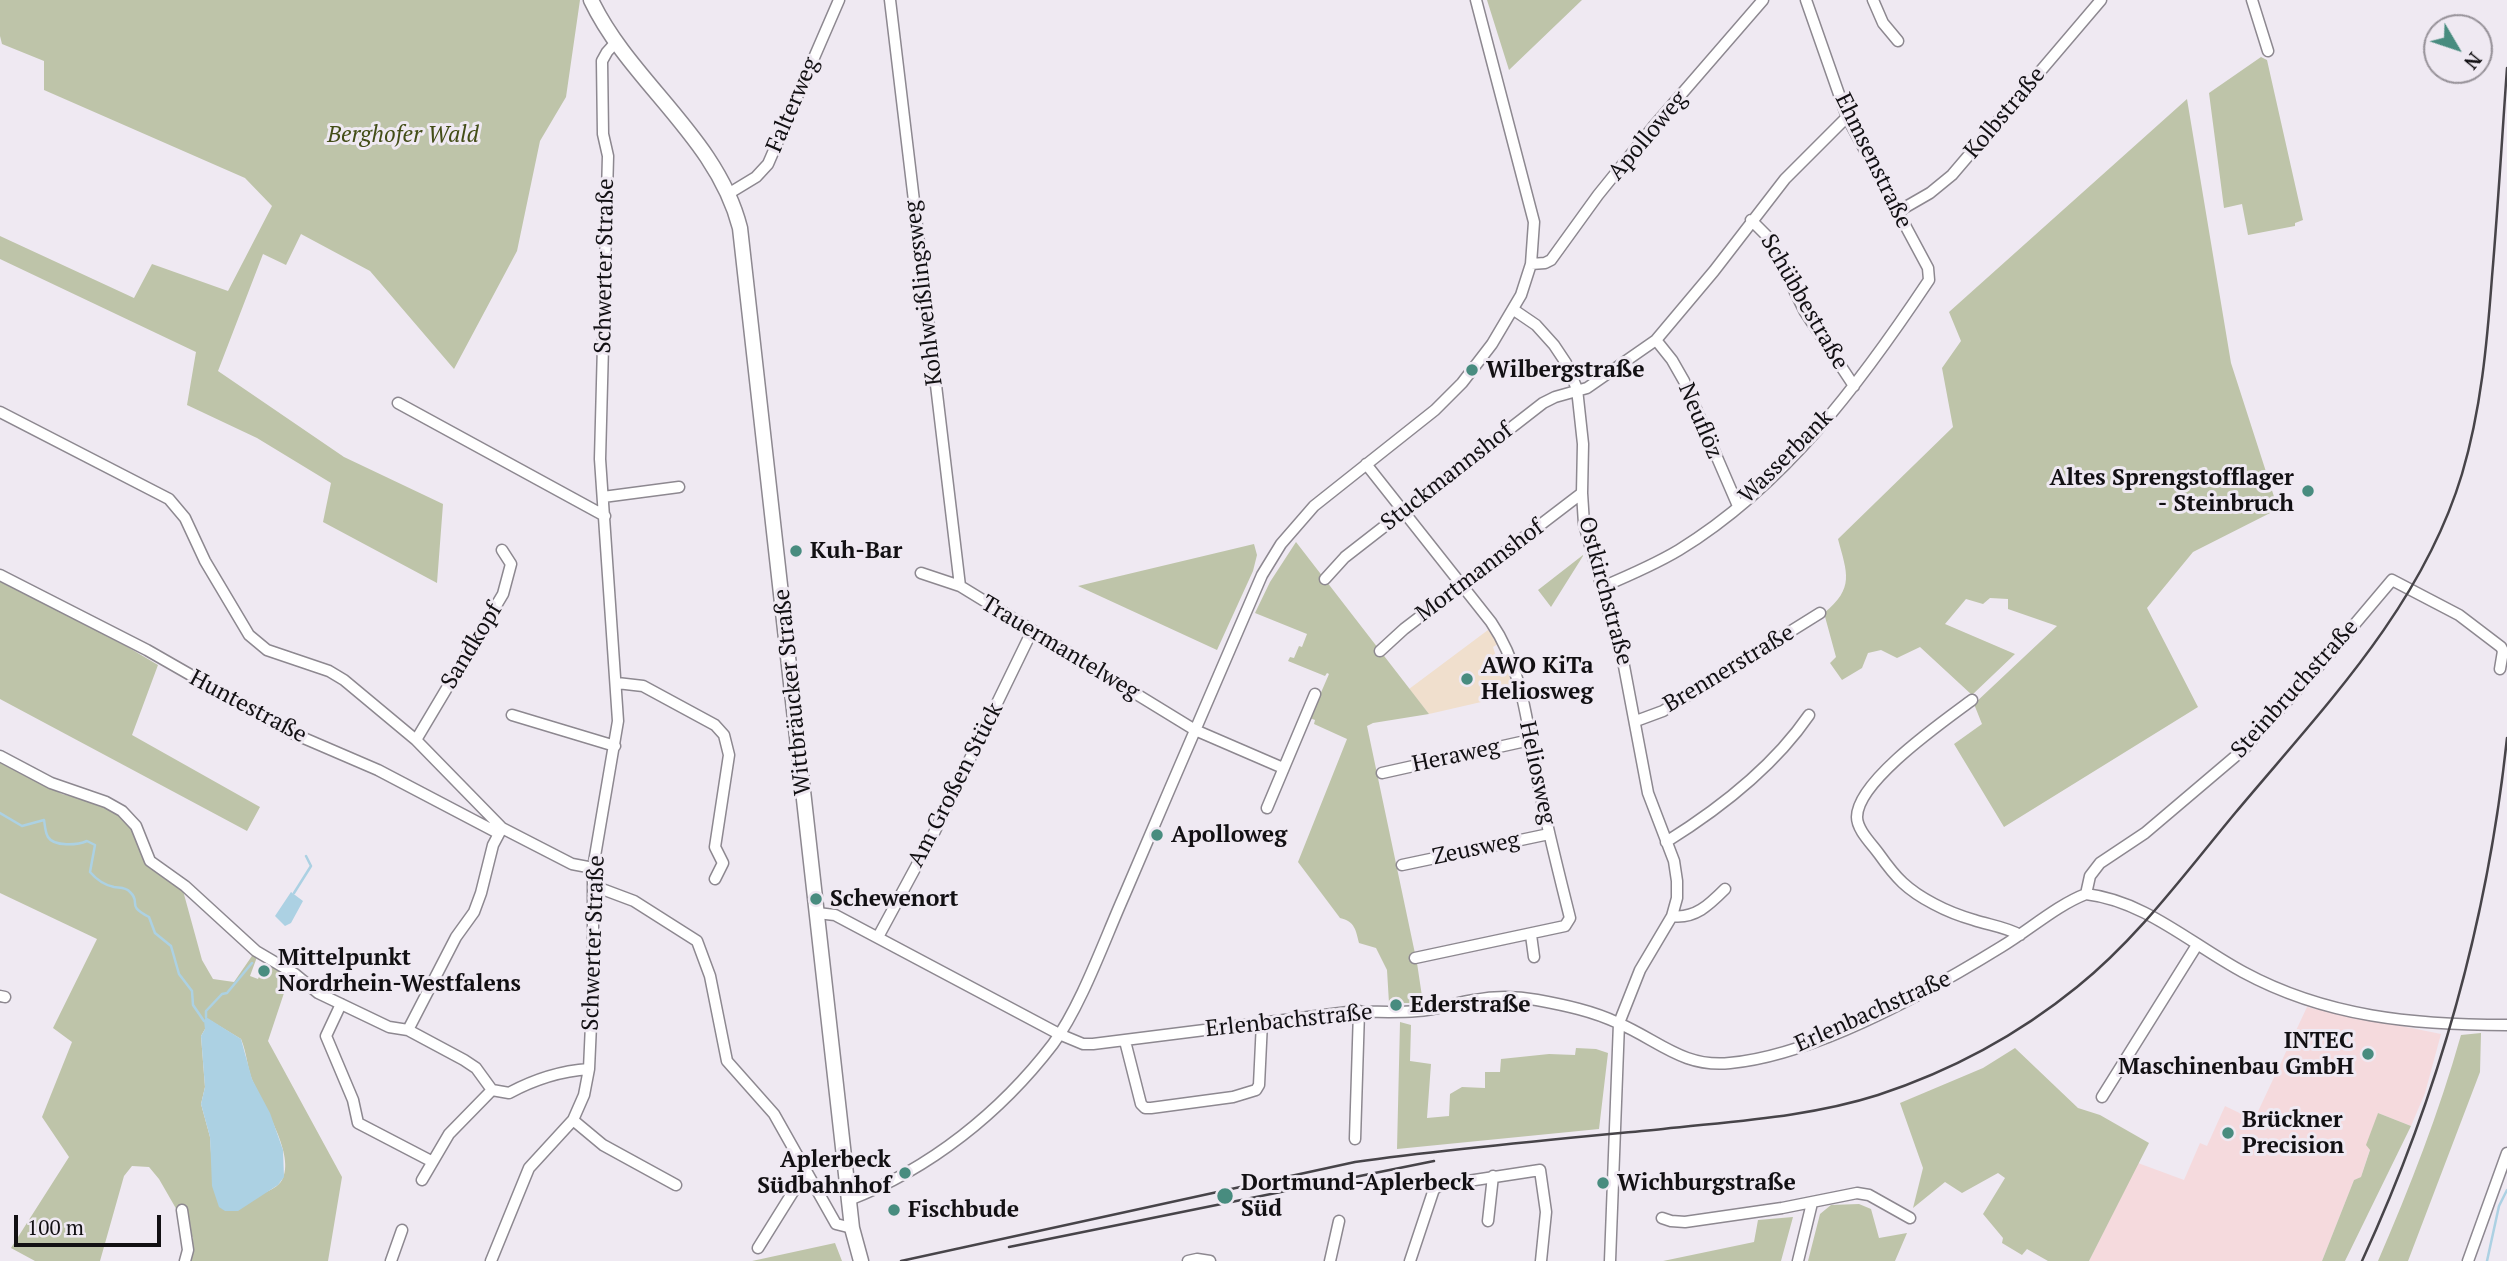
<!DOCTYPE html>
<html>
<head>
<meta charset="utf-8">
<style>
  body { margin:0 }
  #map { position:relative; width:2507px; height:1261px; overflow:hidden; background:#efe9f2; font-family:"PT Serif",serif }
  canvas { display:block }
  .north { position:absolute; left:2423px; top:14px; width:70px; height:70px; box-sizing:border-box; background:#efe9f2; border:2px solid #979299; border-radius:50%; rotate:129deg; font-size:19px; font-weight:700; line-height:28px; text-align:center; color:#121013 }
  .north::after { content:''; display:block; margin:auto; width:24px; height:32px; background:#488c7f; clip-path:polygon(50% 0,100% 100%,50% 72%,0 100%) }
  .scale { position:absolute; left:14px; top:1215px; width:147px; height:32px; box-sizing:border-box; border:4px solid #121013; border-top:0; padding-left:9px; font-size:21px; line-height:24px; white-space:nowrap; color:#121013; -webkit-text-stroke:5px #efe9f2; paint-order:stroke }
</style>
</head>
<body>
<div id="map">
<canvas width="2507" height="1261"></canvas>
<div class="north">N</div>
<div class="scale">100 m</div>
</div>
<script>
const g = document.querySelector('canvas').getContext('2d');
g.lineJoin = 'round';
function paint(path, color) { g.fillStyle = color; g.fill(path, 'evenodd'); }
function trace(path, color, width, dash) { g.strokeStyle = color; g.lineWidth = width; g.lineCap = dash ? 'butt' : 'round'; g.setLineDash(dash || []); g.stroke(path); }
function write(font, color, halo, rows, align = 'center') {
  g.font = font + ' "PT Serif",serif'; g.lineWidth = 6; g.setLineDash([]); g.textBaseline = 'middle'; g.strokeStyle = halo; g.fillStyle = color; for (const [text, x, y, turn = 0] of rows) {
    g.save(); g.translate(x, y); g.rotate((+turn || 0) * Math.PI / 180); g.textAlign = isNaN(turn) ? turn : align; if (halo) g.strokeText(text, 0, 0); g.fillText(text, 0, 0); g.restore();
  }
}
paint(new Path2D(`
  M2307 1007 2441 1034 2425 1093 2411 1126 2378 1113 2370 1149 2361 1177 2354 1180 2322 1261H2089L2138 1163 2184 1180 2200 1143 2207 1146 2225 1106 2254 1120Z`), '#f5dadd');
paint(new Path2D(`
  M1488 630 1498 644 1493 647 1500 669 1509 668 1516 694 1429 714 1409 689Z`), '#f0dfcd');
paint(new Path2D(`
  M0 0H580L566 97 540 141 517 251 454 369 370 271 301 234 286 265 263 254 218 371 344 457 443 504 437 583 323 522 331 483 257 438 187 405 196 352 0 259V236L134 298 152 264 228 291 272 206 245 178 44 90V61L2 44 0 36Z
  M1487 0H1582L1509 70Z
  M2261 57 2267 60 2303 220 2295 223V226L2248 235 2242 204 2224 208 2209 93Z
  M2187 99 2231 363 2278 509 2193 552 2147 608 2198 707 2004 827 1954 744 1982 724 1974 704 2057 626 2008 609V599L1990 598 1983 604 1966 599 1945 624 2015 654 1972 695 1920 647 1897 658 1881 650 1868 653 1862 668 1842 680 1830 663 1836 657 1824 613C1855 588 1847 573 1838 539L1953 427 1942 368 1961 341 1949 312Z
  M1296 542 1429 714 1373 723 1367 726 1417 963 1423 1003H1389L1387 970 1376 948 1359 943C1356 931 1355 921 1340 918L1298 862 1347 739 1314 724 1315 720 1310 718 1329 674 1327 673 1325 676 1288 661 1290 657 1294 658 1299 646 1302 647 1307 634 1255 613 1270 582Z
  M1254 544 1257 555 1253 571 1217 650 1078 586Z
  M1583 555V556L1551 607 1538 590Z
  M0 581 126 646 158 665 132 735 260 807 247 831 0 699Z
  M0 762 62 794 105 805 128 820 148 863 182 887 202 960 213 979 234 982 254 953 257 957 250 976 258 979 265 962 294 979 285 990 268 1041 342 1177 328 1261H190L193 1238 159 1179 149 1167 132 1166 124 1176 100 1261H35L11 1248 69 1157 42 1117 72 1042 53 1028 97 939 0 893ZM206 1018 241 1039C247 1053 247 1068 253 1082 263 1105 296 1156 282 1180 278 1187 270 1190 264 1193L211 1153 210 1137 201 1104 205 1087 201 1036 205 1029Z
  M1400 1022 1411 1025 1410 1061 1431 1064 1427 1118 1449 1116 1450 1094 1462 1087 1485 1088V1072H1500L1501 1059 1549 1054 1575 1055 1576 1048 1596 1049 1608 1053 1599 1129 1397 1149Z
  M2481 1033 2480 1072 2408 1261H2378C2410 1187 2439 1113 2461 1035Z
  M2015 1048 2078 1108 2100 1115 2149 1143 2089 1261H2048L2027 1249 2022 1255 2002 1243 2003 1238 1983 1214 2005 1178 1998 1173 1962 1193 1945 1182 1913 1208 1923 1168 1900 1103 1983 1068Z
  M2378 1113 2411 1126 2345 1261H2322L2354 1180 2361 1177 2370 1150 2366 1145Z
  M1859 1204 1871 1209 1879 1238 1907 1233 1895 1261H1808L1820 1214 1831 1205Z
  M1793 1217 1781 1261H1663L1754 1242 1758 1220Z
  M835 1243 842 1261H752Z`), '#bec4a9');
paint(new Path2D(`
  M291 892 303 901 291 923 285 926 275 916Z
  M206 1017 241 1039 252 1079 270 1113 283 1150 284 1177 278 1185 238 1211H225L219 1207 212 1186 210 1137 201 1104 205 1087 201 1036 205 1029 204 1021Z`), '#acd1e3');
trace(new Path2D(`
  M0 813 22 826 44 820C45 825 45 832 48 837 54 847 78 845 87 841L95 845 90 872C96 879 104 885 114 887 120 888 126 887 130 892 142 903 125 905 149 917L155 933 171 946 179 974 192 991 193 1005 204 1021
  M294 893 311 866 306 856
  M206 1017V1011L222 994 227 993 252 963
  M2487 1261 2499 1206 2507 1190`), '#acd1e3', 2.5);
const minor = new Path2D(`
  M890 0 960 586
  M1873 0 1883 23 1898 41
  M2252 0 2268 51
  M728 194 756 177 768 164 839 0
  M1897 212 1930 193 1952 175 2101 0
  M1751 220 1768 237 1805 312 1854 386
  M1531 264 1545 263 1551 260 1598 195 1653 127 1763 0
  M1514 310 1536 325 1554 345 1566 363 1577 389 1583 444 1582 493 1584 524 1624 666 1648 793 1674 861 1677 881V898L1672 916 1640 970 1619 1023 1610 1261
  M1656 340 1672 360 1684 381 1738 506
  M398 403 605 516
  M0 412 169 499 185 518 205 561 249 635 267 650 329 671 344 680 416 740 502 828 572 864 593 868
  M1366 464 1491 622C1524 670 1528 731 1539 787 1548 831 1559 874 1570 918L1565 926 1415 958
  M603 497 679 487
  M921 573 960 586 1195 730 1283 768
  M0 575 147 650 292 733 378 770 498 833
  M1325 579 1345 557 1543 403 1555 397 1587 388 1656 340 1714 271 1785 179 1847 117
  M1602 587C1628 576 1654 565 1679 550 1785 485 1861 382 1929 280L1928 268 1847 117 1806 0
  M1380 651 1404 629 1582 493
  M617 683 643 686 715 725 724 735 729 755 715 847 723 863 715 879
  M1972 700C1944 721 1857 781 1857 817 1857 830 1872 844 1879 854 1896 878 1907 890 1934 904 1947 911 1960 916 1974 920 1989 925 2006 927 2020 935
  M512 715 615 746
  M1636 721 1663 711 1820 613
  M416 740 503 594 511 564 502 550
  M0 756 51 783 106 802 122 811 136 826 150 861 185 886 256 951 295 974 318 993 389 1027 408 1030 464 1060 476 1068 492 1090 509 1093C535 1079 559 1071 589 1069
  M1382 773 1530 740
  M1267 808 1315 694
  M1666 842C1719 809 1774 766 1809 715
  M1402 865 1549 834
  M594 886 634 901 697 941 710 976 727 1061 774 1114 836 1224 852 1228
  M2086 894 2090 876 2100 863 2145 833 2244 749 2327 657 2392 580 2459 615 2501 647 2503 651 2500 669
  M817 913 835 915 1059 1034 1083 1044H1093L1348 1012C1371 1011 1394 1013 1417 1011 1436 1010 1455 1003 1474 1000 1494 996 1516 996 1537 1000 1564 1005 1593 1011 1618 1023 1658 1040 1683 1068 1730 1063 1816 1055 1928 992 2001 947 2028 931 2057 905 2086 894 2145 901 2191 944 2243 972 2326 1017 2414 1025 2507 1025
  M1672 916C1695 919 1709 905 1725 889
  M1531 935 1534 957
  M878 937 932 837 1032 631
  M0 996 5 997
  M341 1004 326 1036 353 1100 358 1123 431 1161
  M408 1030 456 937 474 912 481 893 493 845 502 828
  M1125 1041 1141 1104 1145 1108H1151L1233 1097 1256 1090 1259 1085 1262 1022
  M2102 1097 2197 945
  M573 1120 603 1145 676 1185
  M1355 1139 1359 1011
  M422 1180 449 1134 492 1090
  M849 1200C930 1169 1001 1112 1053 1044 1081 1006 1104 941 1124 896 1170 789 1215 682 1262 575L1281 544 1314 506 1435 410 1462 383 1492 344 1521 295 1531 264 1534 222 1476 0
  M182 1210 188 1250 185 1261
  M1662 1218 1671 1221 1685 1222 1782 1208 1857 1193 1869 1195 1910 1218
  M1488 1221 1493 1176
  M758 1248 806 1171
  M391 1261 402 1230
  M491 1261 529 1168 573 1120 584 1095 589 1069 593 980V868L618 721 600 459 608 156 603 134 602 61 607 52 616 42
  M1188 1261 1197 1259 1210 1261
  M1330 1261 1339 1221
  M1410 1261 1434 1189 1442 1185 1540 1170 1546 1212 1541 1261
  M1798 1261 1812 1203
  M2468 1261 2507 1153`);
const major = new Path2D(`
  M591 0C630 82 717 137 740 228L852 1228 861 1261`);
trace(minor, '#8d8890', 13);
trace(major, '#8d8890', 17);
trace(minor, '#fff', 10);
trace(major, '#fff', 14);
trace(new Path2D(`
  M1009 1247 1434 1161
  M901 1261 1355 1162C1457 1148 1560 1139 1663 1129 1735 1121 1809 1117 1878 1095 1951 1071 2018 1035 2077 987 2138 938 2186 872 2236 812 2323 708 2422 607 2462 474 2481 410 2487 344 2492 277 2498 207 2502 138 2507 68
  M2362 1261C2438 1096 2488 918 2507 738`), '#474449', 2.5);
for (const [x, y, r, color] of [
  [1472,370,7,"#488c7f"],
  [2308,491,7,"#488c7f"],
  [796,551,7,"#488c7f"],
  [1467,679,7,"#488c7f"],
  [1157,835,7,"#488c7f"],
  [816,899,7,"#488c7f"],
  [264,971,7,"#488c7f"],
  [1396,1005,7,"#488c7f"],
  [2368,1054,7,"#488c7f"],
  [2228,1133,7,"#488c7f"],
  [905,1173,7,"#488c7f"],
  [1603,1183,7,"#488c7f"],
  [1225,1196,9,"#488c7f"],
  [894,1210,7,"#488c7f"]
]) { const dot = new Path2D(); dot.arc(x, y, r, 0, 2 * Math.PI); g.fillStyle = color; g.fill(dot); trace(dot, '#efe9f2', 2.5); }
write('23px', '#121013', '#efe9f2', [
  ["Falterweg",793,105,-67],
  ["Kolbstraße",2005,113,-50],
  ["Apolloweg",1648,136,-50],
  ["Ehmsenstraße",1873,161,64],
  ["Schwerter Straße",605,266,-89],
  ["Kohlweißlingsweg",924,293,-97],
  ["Schübbestraße",1804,302,60],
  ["Neuflöz",1700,421,67],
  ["Wasserbank",1786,457,-45],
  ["Stuckmannshof",1447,477,-38],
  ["Mortmannshof",1480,571,-37],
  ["Ostkirchstraße",1605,591,75],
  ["Sandkopf",472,646,-59],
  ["Trauermantelweg",1060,648,31],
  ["Brennerstraße",1729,669,-31],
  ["Steinbruchstraße",2295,689,-48],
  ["Wittbräucker Straße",793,692,-96],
  ["Huntestraße",248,707,28],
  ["Heraweg",1456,756,-12],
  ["Heliosweg",1537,773,78],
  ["Am Großen Stück",956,785,-63],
  ["Zeusweg",1476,849,-12],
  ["Schwerter Straße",594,943,-88],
  ["Erlenbachstraße",1873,1012,-24],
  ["Erlenbachstraße",1289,1021,-6]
]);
write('italic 23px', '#434d17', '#efe9f2', [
  ["Berghofer Wald",403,135]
]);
write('bold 23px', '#121013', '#efe9f2', [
  ["Wilbergstraße",1486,370],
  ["Altes Sprengstofflager",2294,478,"right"],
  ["- Steinbruch",2294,504,"right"],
  ["Kuh-Bar",810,551],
  ["AWO KiTa",1481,666],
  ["Heliosweg",1481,692],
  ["Apolloweg",1171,835],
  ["Schewenort",830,899],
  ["Mittelpunkt",278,958],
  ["Nordrhein-Westfalens",278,984],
  ["Ederstraße",1410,1005],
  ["INTEC",2354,1041,"right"],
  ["Maschinenbau GmbH",2354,1067,"right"],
  ["Brückner",2242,1120],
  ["Precision",2242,1146],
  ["Aplerbeck",891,1160,"right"],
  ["Südbahnhof",891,1186,"right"],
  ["Dortmund-Aplerbeck",1241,1183],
  ["Süd",1241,1209],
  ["Wichburgstraße",1617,1183],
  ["Fischbude",908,1210]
], 'left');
</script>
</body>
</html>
